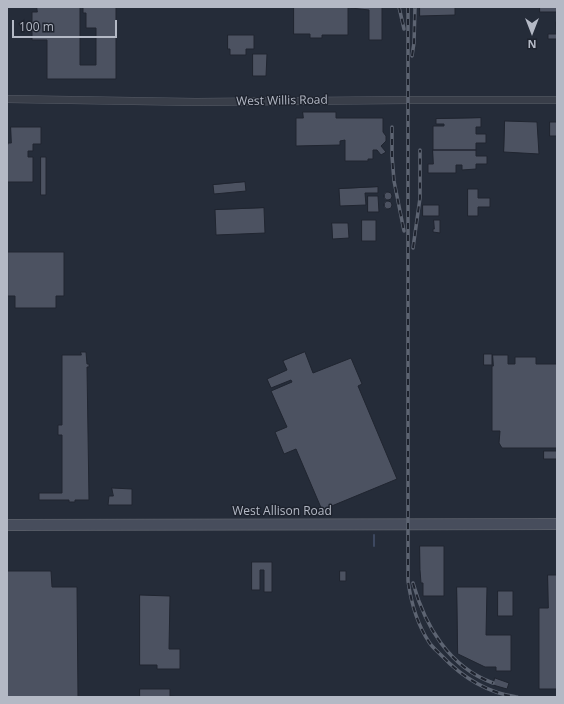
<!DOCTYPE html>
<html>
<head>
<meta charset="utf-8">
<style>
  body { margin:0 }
  #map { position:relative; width:564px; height:704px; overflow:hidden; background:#252c39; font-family:"Open Sans",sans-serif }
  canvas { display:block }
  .frame { position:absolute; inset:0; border:8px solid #b4b9c5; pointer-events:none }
  .north { position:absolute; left:512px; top:12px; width:40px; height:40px; -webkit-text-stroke:3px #1e232e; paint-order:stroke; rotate:180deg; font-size:11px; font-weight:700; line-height:16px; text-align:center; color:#b4b9c5 }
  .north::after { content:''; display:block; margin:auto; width:14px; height:18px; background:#b4b9c5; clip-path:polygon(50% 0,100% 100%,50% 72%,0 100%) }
  .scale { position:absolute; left:12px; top:20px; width:105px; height:18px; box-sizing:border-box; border:2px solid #b4b9c5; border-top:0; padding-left:5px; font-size:12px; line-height:14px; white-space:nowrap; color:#b4b9c5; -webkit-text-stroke:3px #1e232e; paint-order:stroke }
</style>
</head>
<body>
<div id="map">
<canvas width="564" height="704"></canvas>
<div class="frame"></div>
<div class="north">N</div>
<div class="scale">100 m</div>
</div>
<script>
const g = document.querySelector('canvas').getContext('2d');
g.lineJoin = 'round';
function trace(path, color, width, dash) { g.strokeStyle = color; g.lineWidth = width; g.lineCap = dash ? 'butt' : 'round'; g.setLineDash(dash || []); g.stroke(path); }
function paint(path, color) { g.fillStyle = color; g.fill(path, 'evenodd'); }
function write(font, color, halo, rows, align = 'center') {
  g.font = font + ' "Open Sans",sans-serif'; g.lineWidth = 3; g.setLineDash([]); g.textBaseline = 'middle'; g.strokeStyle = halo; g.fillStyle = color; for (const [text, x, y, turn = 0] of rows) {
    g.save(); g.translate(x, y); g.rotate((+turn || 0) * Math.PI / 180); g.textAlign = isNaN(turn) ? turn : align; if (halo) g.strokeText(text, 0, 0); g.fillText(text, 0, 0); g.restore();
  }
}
trace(new Path2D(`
  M374 535V546`), '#3d4860', 2);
const building = new Path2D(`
  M37 7H80V65H96V28H86V13H83V7H125H116V79H47V40H32V12H37Z
  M294 7H348V35H322V38H310V34H294Z
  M351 7H382V40H369V10L351 8Z
  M420 7H455V15L420 16Z
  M540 7H557V12H540Z
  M556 22H557V39H548V34H556Z
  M228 35H254V49H246V55H230V49H228Z
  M253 54H267L266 76H253Z
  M303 112H336V118H383V132L386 136V141L381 146 386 152 381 155 377 150H373V159H368V161H345V140L340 141V145L296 146V118H303Z
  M481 118V127H476V134H486V143H476V150H433V126H444V124H436V119Z
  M505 121 537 122 539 154 504 152Z
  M550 122H557V136H550Z
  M11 127H41V144H33V151H28V157H33V182H7V148L8 143H11Z
  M433 150H476V156H487V164H476V169L462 170V165H456V173H428V164H433Z
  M41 157H46V195H41Z
  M245 182 246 191 214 194 213 185Z
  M378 187V193H365L366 205 340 206 339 189Z
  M468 189H478V198H490V207H478V216H468Z
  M384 196a4 4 0 1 1 8 0a4 4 0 1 1-8 0Z
  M368 196H378L379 212H368Z
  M384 205a4 4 0 1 1 8 0a4 4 0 1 1-8 0Z
  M423 205H439V216H423Z
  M264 208 265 233 216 235 215 210Z
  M362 220H376V241H362Z
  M434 220H440V233L433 232V229H434Z
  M332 223H348L349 238 333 239Z
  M8 252H64V296H56V308H15V296H8Z
  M81 352H86L87 364H89V367H87L89 500H75V502H69V500H39V493H62V435H58V425H62V355H81Z
  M305 352 313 373 351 358 362 384 358 386 397 479 322 510 296 449 284 454 275 432 287 427 271 391 292 382 291 380 271 388 267 379 287 370 283 361Z
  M484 354H492V365H484Z
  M493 355H508V364H515V357H536V364H557V448H502L499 443 500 431H492V366H493Z
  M544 451H557V459H544Z
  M112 488 132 489V505H108L109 496H113Z
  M420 546H444V596H423V583H421L420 570Z
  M252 562H272V592H264V570H260V590H252Z
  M7 571H51L52 587H77L78 697H7Z
  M340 571H346V581H340Z
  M548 575H557V689H539V608H548Z
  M457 587H487L486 635H511V671H496V667H485L458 654Z
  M498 591H513V616H498Z
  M140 595 170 596 169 649H180V669H157V665H140Z
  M495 678 509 683 507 689 493 685Z
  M140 689H170V696L181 697H140Z`);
paint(building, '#4c5261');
trace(building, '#202530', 1);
const street = new Path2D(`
  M7 99 196 102 408 100H557`);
const secondary = new Path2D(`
  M7 525 557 524`);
trace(street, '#575c67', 8);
trace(secondary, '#575c67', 12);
trace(street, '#393e49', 7);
trace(secondary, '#474d5c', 10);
const rail = new Path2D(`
  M399 7 404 29
  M408 7V581C411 602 417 624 429 642 432 647 437 651 441 655 462 677 487 693 517 697
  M412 56 414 43 415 7
  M392 127V156L394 181 404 231
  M413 248 420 198V150
  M413 583C425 626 449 667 493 683`);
trace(rail, '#5d6472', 3.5);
trace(rail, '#1e232e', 2, [6]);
write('12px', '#b4b9c5', '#1e232e', [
  ["West Willis Road",282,101,-1],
  ["West Allison Road",282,512]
]);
</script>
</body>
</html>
